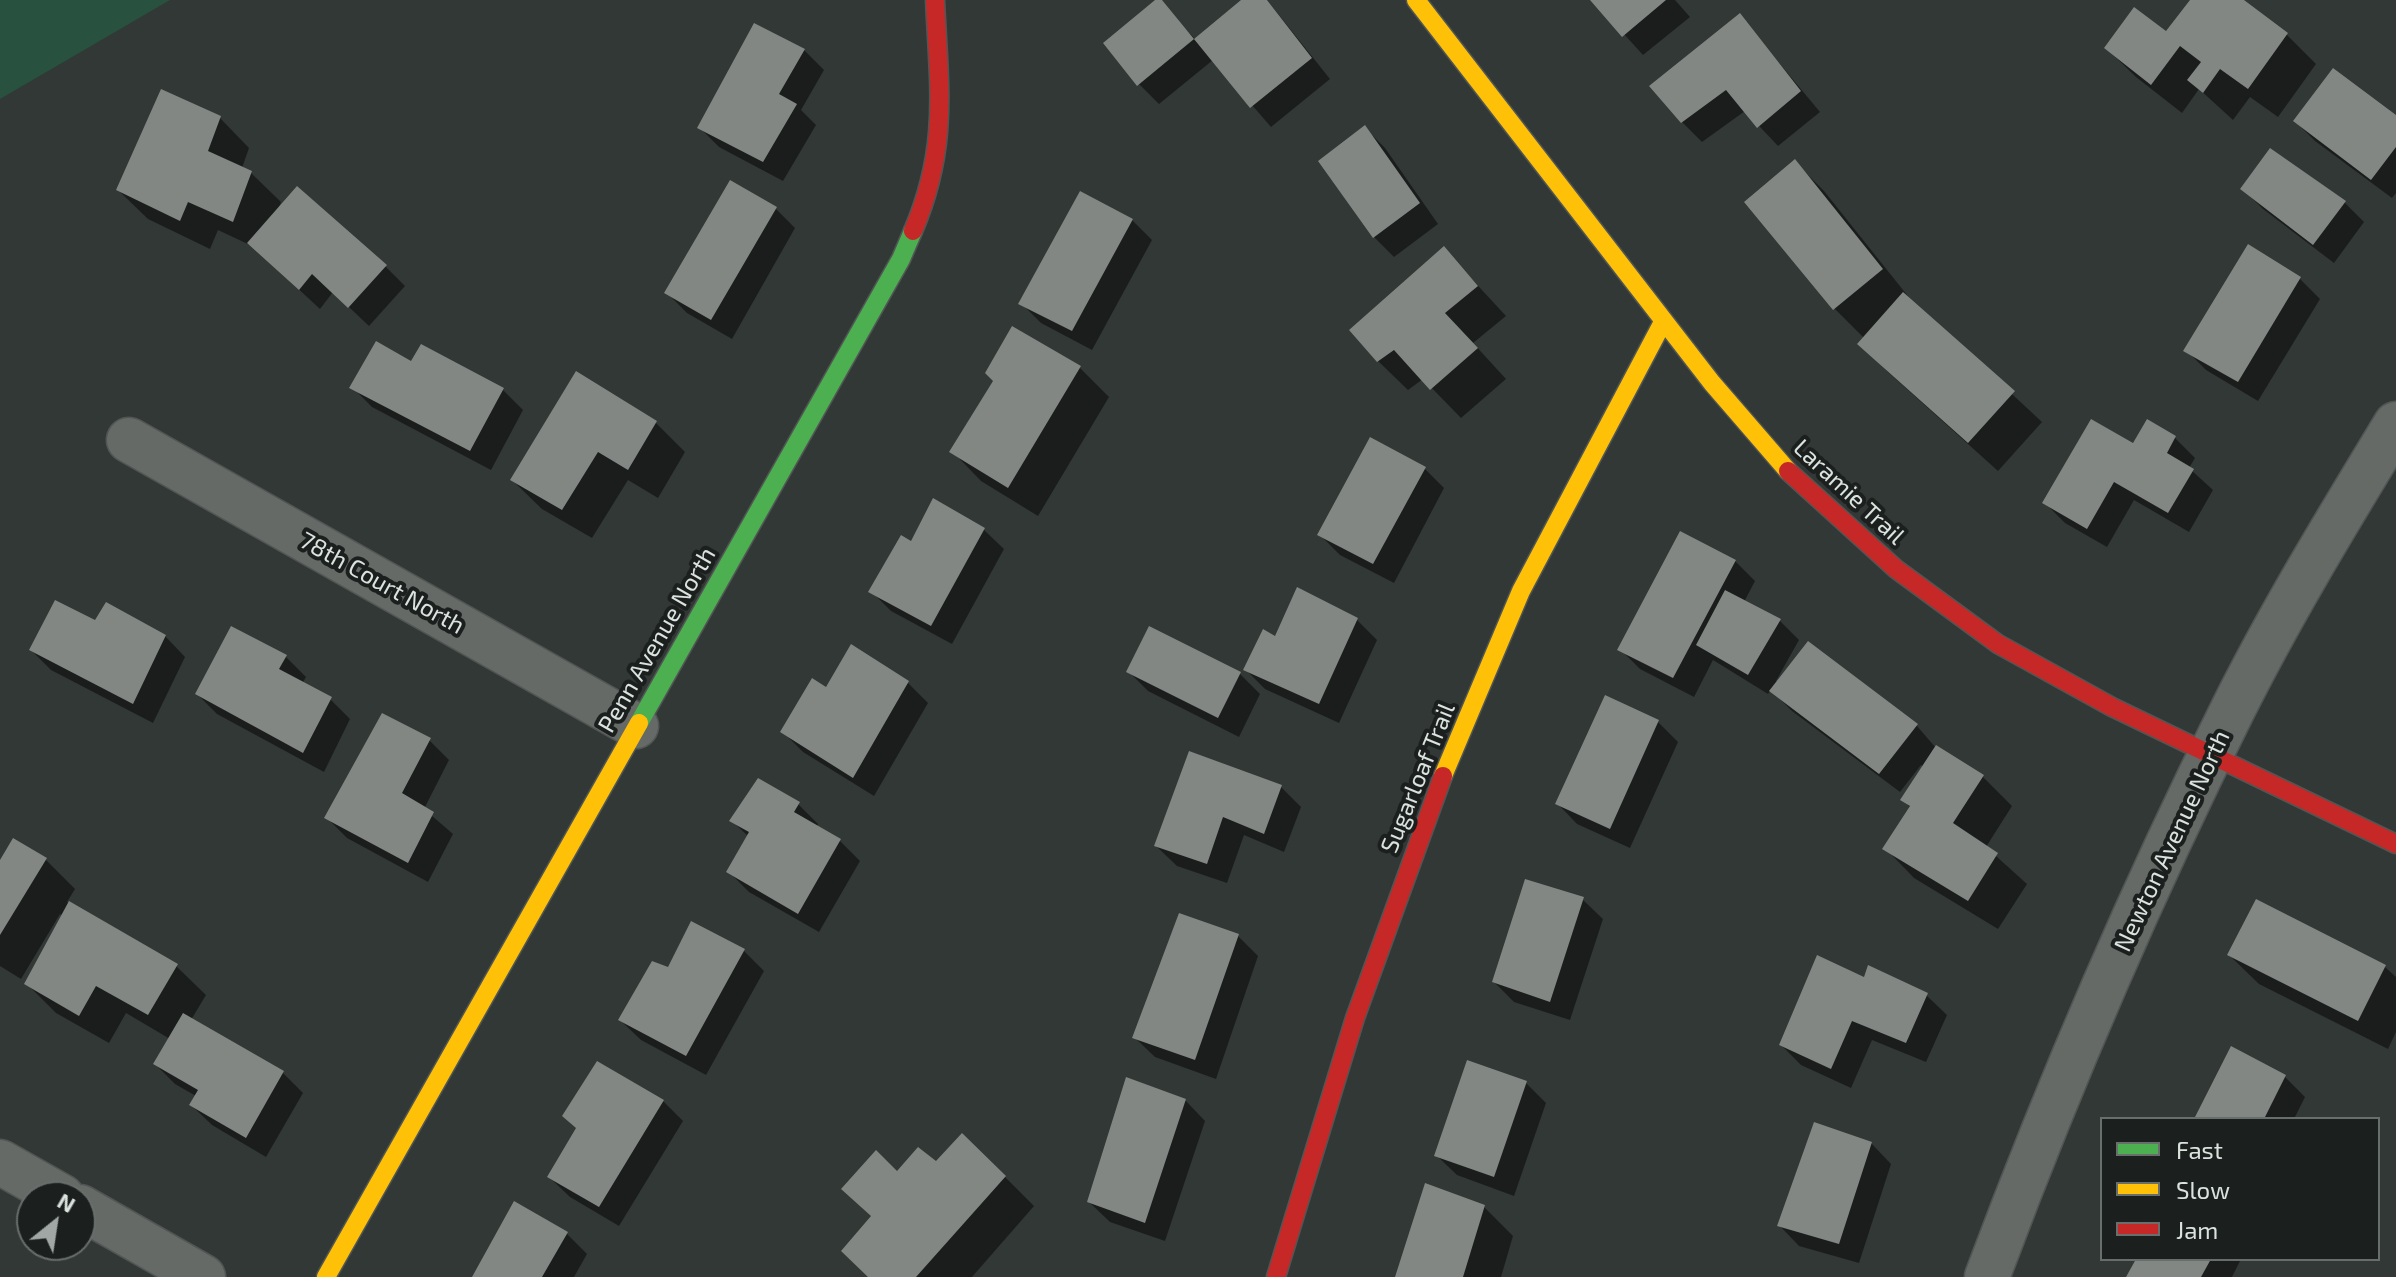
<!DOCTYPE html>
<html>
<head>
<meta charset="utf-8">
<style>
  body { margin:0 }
  #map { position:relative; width:2396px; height:1277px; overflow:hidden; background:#323835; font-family:"Exo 2",sans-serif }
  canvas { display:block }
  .legend { position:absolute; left:2100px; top:1117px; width:280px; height:144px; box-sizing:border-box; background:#1b201e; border:2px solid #686e6b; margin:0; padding:10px 14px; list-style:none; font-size:24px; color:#dbe3df }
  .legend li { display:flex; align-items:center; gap:16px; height:40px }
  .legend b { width:40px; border:2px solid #686e6b }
  .north { position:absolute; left:16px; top:1181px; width:80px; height:80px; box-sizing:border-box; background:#1b201e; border:2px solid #686e6b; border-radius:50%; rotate:30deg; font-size:22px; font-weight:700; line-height:32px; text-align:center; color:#dbe3df }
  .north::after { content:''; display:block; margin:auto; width:28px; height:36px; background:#a0a7a4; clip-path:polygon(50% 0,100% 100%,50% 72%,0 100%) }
</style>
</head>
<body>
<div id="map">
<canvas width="2396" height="1277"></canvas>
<ul class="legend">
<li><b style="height:10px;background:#4caf50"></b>Fast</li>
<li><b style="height:10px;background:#ffc107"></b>Slow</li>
<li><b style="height:10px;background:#c62828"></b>Jam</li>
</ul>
<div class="north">N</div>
</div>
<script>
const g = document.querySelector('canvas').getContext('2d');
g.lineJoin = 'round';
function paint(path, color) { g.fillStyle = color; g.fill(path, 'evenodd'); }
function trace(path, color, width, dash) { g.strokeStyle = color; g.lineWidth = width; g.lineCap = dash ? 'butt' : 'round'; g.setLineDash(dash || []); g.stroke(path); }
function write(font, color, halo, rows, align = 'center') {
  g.font = font + ' "Exo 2",sans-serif'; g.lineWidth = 8; g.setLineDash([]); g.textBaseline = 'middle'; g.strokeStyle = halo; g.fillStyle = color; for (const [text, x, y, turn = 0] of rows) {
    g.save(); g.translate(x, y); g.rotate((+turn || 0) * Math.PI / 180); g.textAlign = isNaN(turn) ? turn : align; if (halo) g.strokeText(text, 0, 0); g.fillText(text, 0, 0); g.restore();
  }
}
paint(new Path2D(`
  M0 0H170L0 99Z`), '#28513f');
paint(new Path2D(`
  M1158 0 1196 40 1244 0H1267L1330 79 1271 127 1213 60 1159 104 1139 84Z
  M1593 0H1675L1690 17 1643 55Z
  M2192 0H2240L2286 34 2316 64 2278 117 2250 97 2233 120 2199 89 2182 113 2136 77 2106 48 2166 34Z
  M1740 16 1820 112 1778 146 1745 111 1702 142 1682 122Z
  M804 50 824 70 801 110 816 125 783 181 719 147 699 127Z
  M220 118 249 148 242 168 251 173 281 202 278 210 385 266 405 286 369 326 333 292 320 309 252 246 218 230 210 249 148 219 118 190Z
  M2396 118V193L2392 198 2315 141 2295 121Z
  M1365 128 1385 148 1438 224 1394 257 1374 237Z
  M1795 162 1824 191 1911 300 2042 422 1998 471 1889 373 1860 344 1864 338 1835 309Z
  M2243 189 2344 202 2364 222 2334 263 2263 209Z
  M775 208 795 228 732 339 687 313 667 293Z
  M1132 220 1152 240 1092 350 1041 323 1021 303Z
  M2249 246 2300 279 2320 299 2258 401 2206 370 2186 350Z
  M1444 249 1506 316 1473 343 1506 379 1461 418 1423 379 1408 390 1378 361Z
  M412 363 503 390 523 410 491 470 372 407 352 387Z
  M1080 368 1109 397 1038 516 981 481 952 451 995 381Z
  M655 422 685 452 658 498 628 480 592 538 542 509 512 480Z
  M2148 422 2175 438 2195 458 2189 468 2213 490 2189 532 2134 500 2107 547 2065 523 2045 503 2134 446Z
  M1424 468 1444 488 1394 583 1340 555 1320 535Z
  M983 529 1004 549 952 644 891 611 871 591Z
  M1735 561 1755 581 1744 602 1779 620 1799 640 1776 681 1917 726 1936 748 1983 777 2012 806 1986 847 2027 884 1998 929 1914 878 1885 848 1911 808 1903 800 1924 767 1921 765 1900 792 1792 711 1771 690 1768 694 1713 660 1694 697 1640 669 1620 649Z
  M1298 589 1357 620 1377 640 1339 723 1265 689 1245 669 1276 639Z
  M96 623 165 636 185 657 153 723 51 670 31 650Z
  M286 657 306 677 302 684 330 699 350 719 324 772 217 714 197 694Z
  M1128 671 1240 674 1260 694 1239 737 1148 691Z
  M908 683 928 703 874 796 803 752 783 732Z
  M1658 722 1678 742 1630 848 1577 824 1557 803Z
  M429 740 449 760 424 809 453 834 428 882 347 838 327 818Z
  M1281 787 1301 807 1284 852 1244 835 1227 883 1177 866 1156 846Z
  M798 804 818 824 817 828 840 841 860 861 819 932 749 892 729 872 749 837 732 821Z
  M13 841 46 860 75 889 67 902 176 966 206 995 191 1020 283 1073 303 1093 266 1157 212 1125 191 1105 196 1096 175 1084 155 1064 170 1039 126 1013 109 1043 56 1013 27 984 63 916 60 914 21 979 0 966V864Z
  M1582 899 1603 919 1570 1020 1514 1002 1494 982Z
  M1238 936 1258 956 1216 1079 1155 1057 1134 1037Z
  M743 950 764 971 706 1075 641 1040 620 1020 669 970Z
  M2229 955 2385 967 2396 977V1032L2388 1049 2259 984Z
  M1866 979 1926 995 1947 1015 1926 1062 1872 1040 1851 1088 1801 1065 1781 1045Z
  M2231 1049 2285 1077 2305 1097 2294 1119H2197Z
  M1526 1083 1546 1103 1514 1196 1457 1175 1436 1155Z
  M1185 1100 1205 1121 1165 1241 1110 1222 1089 1202Z
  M663 1101 683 1121 619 1226 570 1197 549 1177Z
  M1871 1143 1891 1164 1859 1263 1799 1246 1779 1225Z
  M936 1164 1005 1177 1034 1206 972 1277H869L872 1217 897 1174Z
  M1484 1207 1513 1236 1501 1277H1397Z
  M567 1234 587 1254 574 1277H474Z
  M2138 1259H2241L2232 1277H2129Z`), '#0007');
paint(new Path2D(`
  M1155 0H1162L1194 39 1137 86 1103 43Z
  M1241 0H1267L1312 58 1250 108 1194 39Z
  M1590 0H1666L1622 37Z
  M2190 0H2244L2288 33 2248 89 2220 69 2203 93 2187 80 2201 62 2180 46 2151 85 2104 48 2134 7 2166 31Z
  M1740 13 1801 91 1757 128 1726 90 1681 123 1649 86Z
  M754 23 805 49 779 94 797 104 763 162 697 128Z
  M2333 68 2396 115V147L2371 180 2293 121Z
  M161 89 221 116 208 151 252 171 233 222 188 202 180 221 116 190Z
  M1365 125 1420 203 1373 238 1318 161Z
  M2270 148 2346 201 2313 245 2240 189Z
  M1795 159 1883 269 1833 310 1744 202Z
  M730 180 777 207 711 320 664 293Z
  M297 186 387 265 348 308 312 274 299 290 247 243Z
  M1080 191 1133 219 1072 331 1018 304Z
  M2248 244 2301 277 2238 382 2183 351Z
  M1444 246 1478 286 1445 313 1478 348 1430 390 1394 350 1377 362 1349 330Z
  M1903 292 2015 391 1968 443 1857 344Z
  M1012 326 1081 366 1008 488 949 452 993 381 985 373Z
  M376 341 411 361 421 344 504 388 470 451 349 388Z
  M576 371 657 421 628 470 598 452 562 510 510 480Z
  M2091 419 2133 443 2147 419 2176 436 2167 453 2194 469 2168 513 2114 482 2087 529 2042 503Z
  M1370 437 1426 467 1373 564 1317 535Z
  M933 498 985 528 931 626 868 592 901 535 911 541Z
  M1680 531 1736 560 1673 678 1617 650Z
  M1297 587 1358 618 1319 704 1243 670 1263 629 1275 636Z
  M1725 590 1781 619 1748 675 1696 645Z
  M55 600 95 620 106 602 166 635 133 704 29 650Z
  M231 626 287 655 279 669 332 697 303 753 195 694Z
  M1149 626 1241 672 1218 718 1126 672Z
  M1808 641 1918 724 1879 774 1769 691Z
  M851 644 909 681 853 778 780 732 812 678 826 687Z
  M1605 695 1659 720 1610 829 1555 804Z
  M382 713 431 738 402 793 434 812 408 863 324 818Z
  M1936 745 1984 775 1953 823 1998 853 1968 901 1882 849 1910 806 1900 800Z
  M1189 751 1282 785 1264 834 1223 817 1207 864 1154 846Z
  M758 778 800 802 794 812 841 839 798 914 726 872 749 832 729 821Z
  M13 838 47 858 0 935V860Z
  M1525 879 1584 897 1550 1002 1492 982Z
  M2256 899 2386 965 2358 1021 2227 955Z
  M69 901 178 964 148 1015 96 986 79 1016 24 984Z
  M1179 913 1239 934 1195 1060 1132 1038Z
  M691 921 745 949 686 1056 618 1020 652 961 668 967Z
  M1817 955 1864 977 1868 965 1928 993 1906 1043 1852 1021 1831 1069 1779 1045Z
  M183 1013 284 1071 246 1138 189 1105 198 1090 153 1064Z
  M2231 1046 2286 1075 2264 1119H2194Z
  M1467 1060 1527 1081 1494 1177 1434 1156Z
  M597 1061 664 1100 599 1207 547 1177 576 1128 562 1116Z
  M1126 1077 1186 1099 1145 1223 1087 1202Z
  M1814 1122 1872 1142 1839 1244 1777 1226Z
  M962 1133 1006 1176 916 1277H868L841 1251 871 1216 841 1189 876 1150 897 1171 918 1147 936 1161Z
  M1425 1183 1485 1205 1463 1277H1395Z
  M514 1201 568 1232 542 1277H472Z
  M2136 1259H2211L2201 1277H2126Z`), '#828784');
const street = new Path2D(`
  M129 440 636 726
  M0 1162 62 1197
  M80 1207 203 1277
  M1987 1277C2059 1084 2141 893 2233 709 2282 611 2339 518 2396 424`);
const fast = new Path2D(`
  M639 723 901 259 913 231`);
const slow = new Path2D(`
  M1416 0 1712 383 1788 471
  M1443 776 1521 591 1663 322
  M326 1277 639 723`);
const jam = new Path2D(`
  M913 231C949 147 939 88 935 0
  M1788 471 1896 569 1998 644 2112 707 2396 844
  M1276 1277 1355 1018 1443 776`);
trace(street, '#515654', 47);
trace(fast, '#515654', 21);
trace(slow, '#515654', 21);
trace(jam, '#515654', 21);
trace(street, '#656a67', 44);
trace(fast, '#4caf50', 18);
trace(slow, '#ffc107', 18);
trace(jam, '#c62828', 18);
write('24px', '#dbe3df', '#1b201e', [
  ["Laramie Trail",1849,492,43],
  ["78th Court North",382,583,29],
  ["Penn Avenue North",657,640,-60],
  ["Sugarloaf Trail",1418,778,-68],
  ["Newton Avenue North",2172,841,-65]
]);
</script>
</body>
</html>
